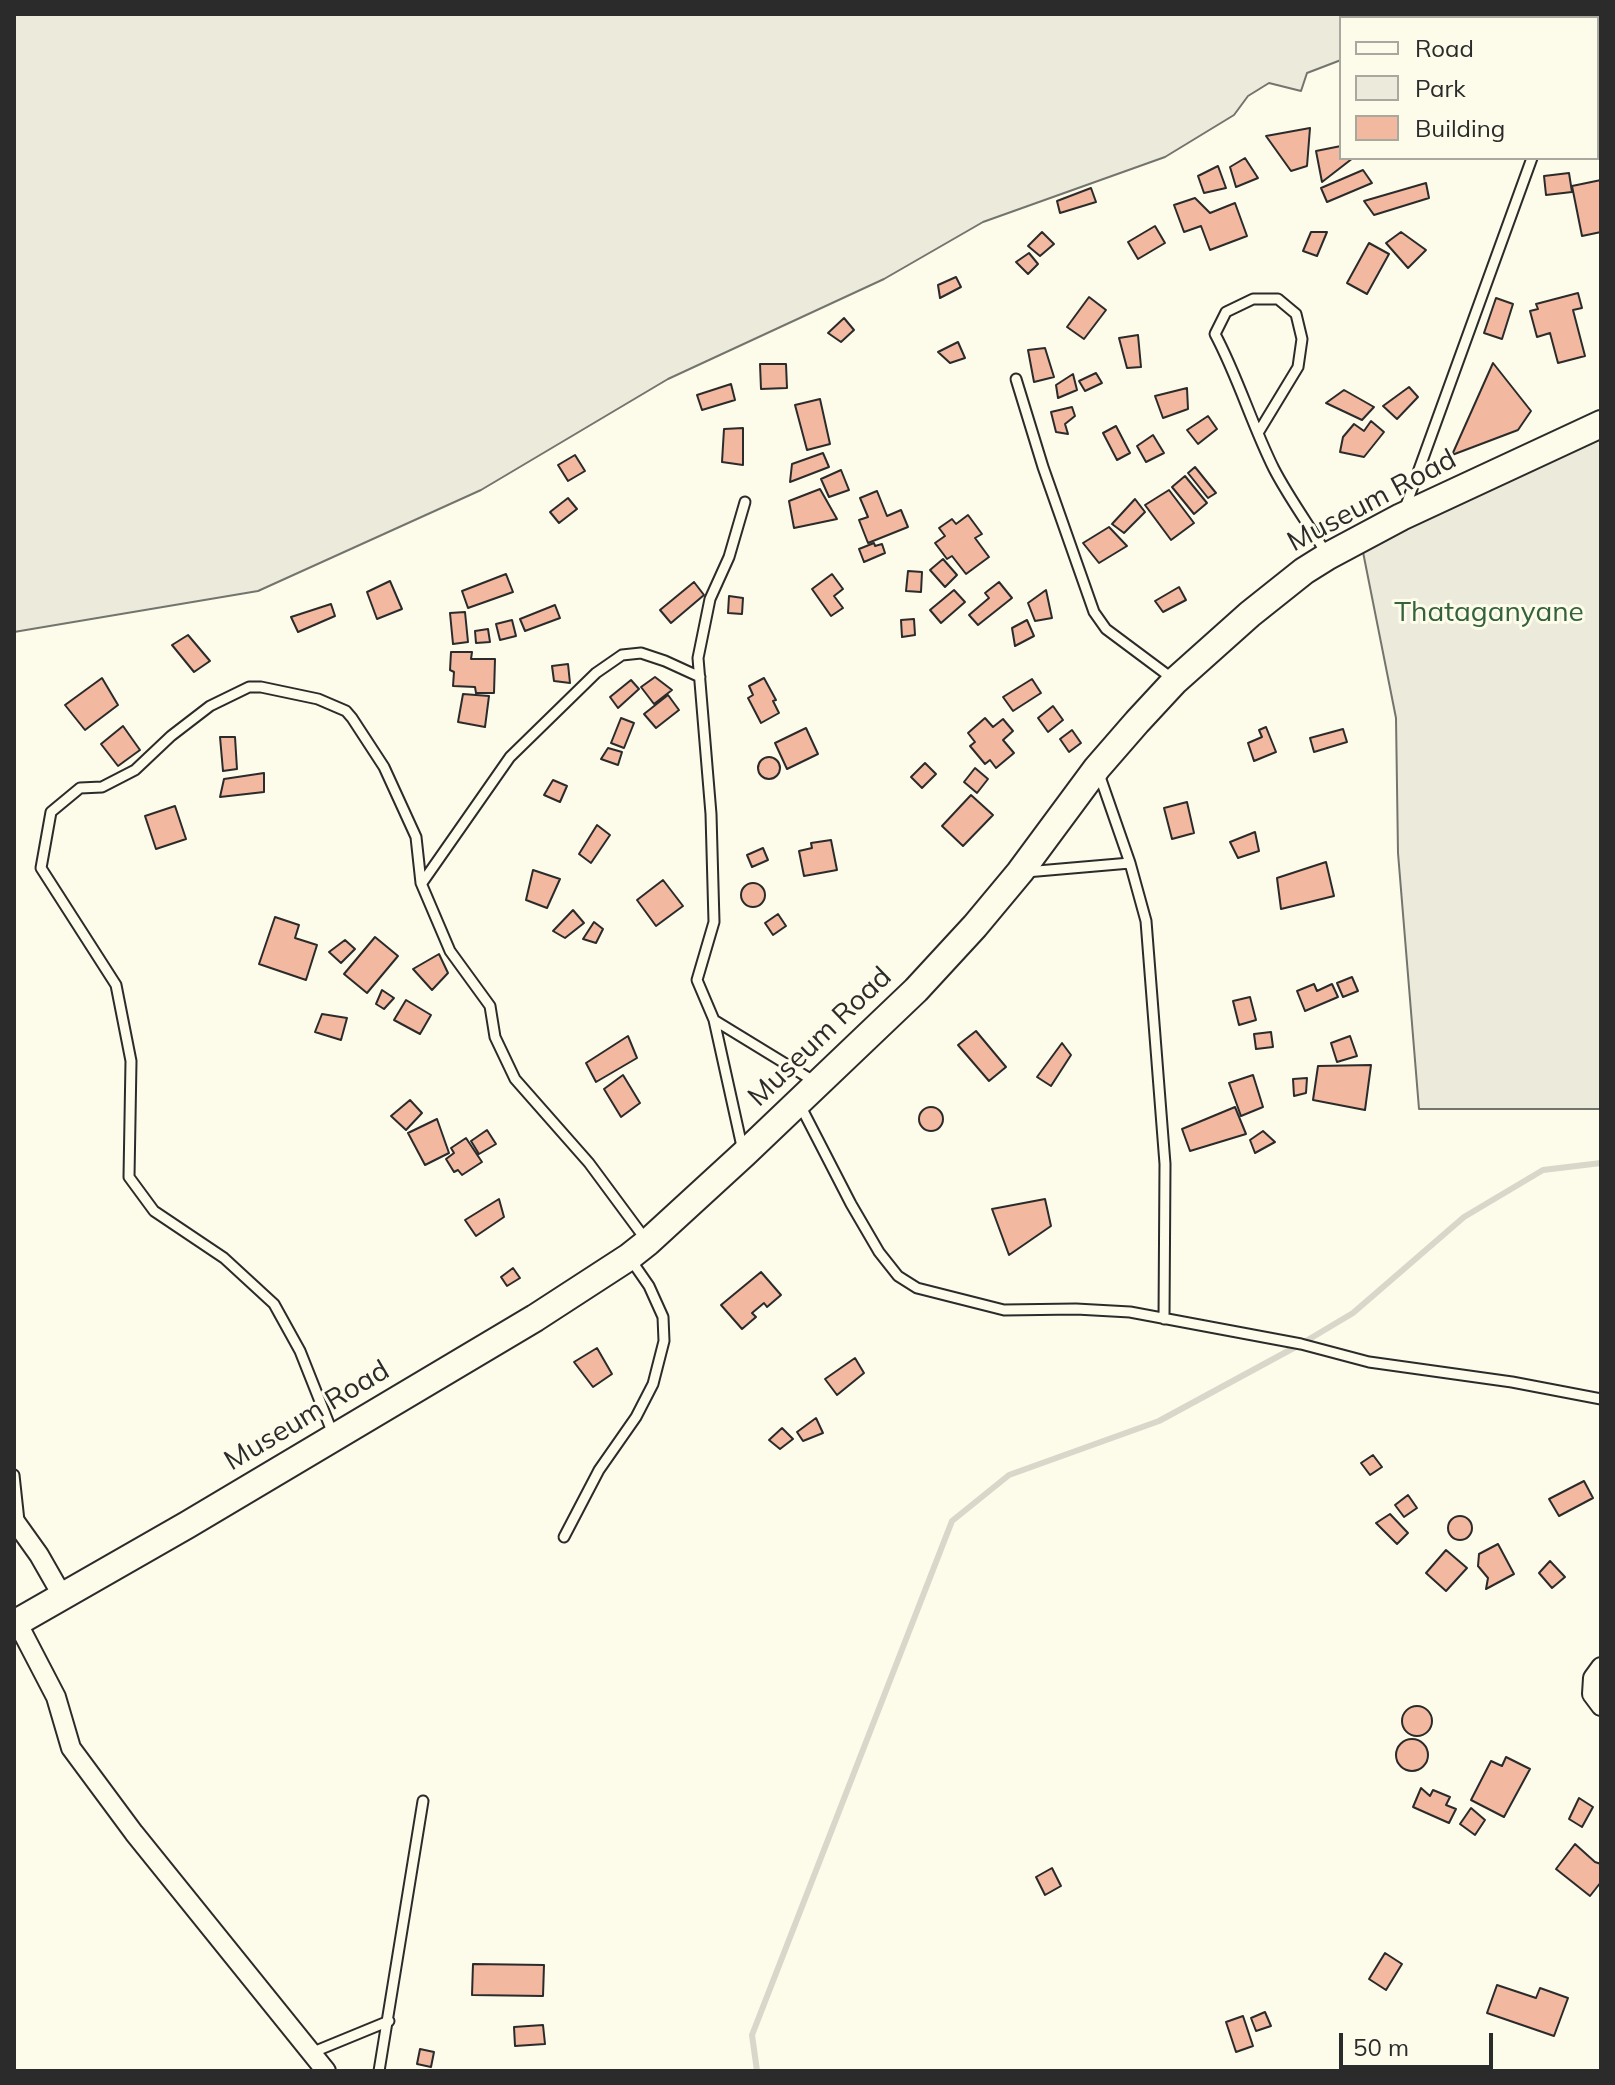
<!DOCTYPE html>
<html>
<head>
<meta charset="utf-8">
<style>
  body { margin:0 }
  #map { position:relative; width:1615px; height:2085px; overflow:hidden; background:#fdfbea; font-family:Mulish,sans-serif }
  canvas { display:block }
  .frame { position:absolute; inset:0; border:16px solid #2b2b2b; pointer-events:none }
  .legend { position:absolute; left:1339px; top:16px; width:260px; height:144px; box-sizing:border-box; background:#fdfbea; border:2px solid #a9a89e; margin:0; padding:10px 14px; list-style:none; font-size:24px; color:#2b2b2b }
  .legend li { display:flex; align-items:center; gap:16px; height:40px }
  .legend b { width:40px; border:2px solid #a9a89e }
  .scale { position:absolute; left:1339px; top:2033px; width:154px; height:36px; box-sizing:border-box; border:4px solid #2b2b2b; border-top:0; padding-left:10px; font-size:24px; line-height:28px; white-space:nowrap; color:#2b2b2b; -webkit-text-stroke:6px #fdfbea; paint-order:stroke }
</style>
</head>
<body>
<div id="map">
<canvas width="1615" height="2085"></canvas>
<div class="frame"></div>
<ul class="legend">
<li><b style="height:10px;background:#fdfbea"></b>Road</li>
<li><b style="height:22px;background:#ecebdb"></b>Park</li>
<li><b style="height:22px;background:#f2b8a0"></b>Building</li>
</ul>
<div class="scale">50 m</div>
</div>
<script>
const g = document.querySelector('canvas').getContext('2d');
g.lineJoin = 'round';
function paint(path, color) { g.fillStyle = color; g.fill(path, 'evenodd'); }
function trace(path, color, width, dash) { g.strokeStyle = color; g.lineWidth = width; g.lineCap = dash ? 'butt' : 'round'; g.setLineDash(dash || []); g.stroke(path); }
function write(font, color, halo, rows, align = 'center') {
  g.font = font + ' Mulish,sans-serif'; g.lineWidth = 6; g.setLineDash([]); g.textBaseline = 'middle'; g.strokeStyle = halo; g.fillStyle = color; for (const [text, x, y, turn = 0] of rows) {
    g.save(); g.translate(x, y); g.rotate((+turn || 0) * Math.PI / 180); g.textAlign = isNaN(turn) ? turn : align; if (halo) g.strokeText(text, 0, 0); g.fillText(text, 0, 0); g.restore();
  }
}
const green = new Path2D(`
  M14 14H1388L1385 18H1341V60L1307 73 1301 91 1269 83 1248 96 1234 115 1165 157 983 222 884 279 668 379 481 490 258 591 14 632Z
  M1601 439V1109H1419L1398 853 1396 718 1363 552 1459 502Z`);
paint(green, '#ecebdb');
trace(green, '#74746e', 2);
trace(new Path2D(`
  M757 2071 752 2035 952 1521 1009 1475 1159 1421 1301 1344 1353 1313 1464 1217 1543 1170 1601 1163`), '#d8d7c9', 6);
const building = new Path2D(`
  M1310 128 1307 166 1291 171 1266 136Z
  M1341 146V158H1353L1322 182 1316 151Z
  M1245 158 1258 178 1236 187 1230 167Z
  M1218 166 1226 188 1204 193 1198 176Z
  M1363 170 1372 183 1327 202 1321 188Z
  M1569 173 1572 192 1546 195 1544 176Z
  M1601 180V232L1582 236 1572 186Z
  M1426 183 1429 198 1374 215 1364 201Z
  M1091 188 1096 202 1060 213 1057 201Z
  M1195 198 1210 213 1235 203 1247 236 1210 250 1201 226 1184 232 1174 205Z
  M1155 226 1165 243 1138 259 1128 242Z
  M1042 232 1054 244 1040 256 1028 246Z
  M1311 232H1327L1317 256 1303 251Z
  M1401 232 1426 250 1408 268 1386 243Z
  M1369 243 1389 254 1367 294 1347 283Z
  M1029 253 1038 264 1028 274 1016 262Z
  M956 277 961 287 940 298 938 285Z
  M1578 293 1582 308 1573 310 1585 356 1558 363 1550 333 1537 337 1530 311 1538 309 1536 304Z
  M1089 297 1106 310 1084 339 1067 327Z
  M1496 298 1513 304 1502 339 1484 333Z
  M844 318 854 330 841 342 828 333Z
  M1138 335 1141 367 1127 368 1119 338Z
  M958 342 965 358 950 363 938 352Z
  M1045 348 1054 377 1034 382 1028 350Z
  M1493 363 1531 411 1518 430 1452 455Z
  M760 364H786L787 388 761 389Z
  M1096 373 1102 383 1085 391 1079 381Z
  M1073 374 1077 390 1058 398 1056 385Z
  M731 384 735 400 702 410 697 395Z
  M1409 387 1418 397 1397 419 1383 406Z
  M1187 388 1188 409 1163 418 1155 396Z
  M1344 390 1374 407 1362 420 1326 403Z
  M820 399 830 444 807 450 795 405Z
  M1072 407 1075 416 1065 424 1068 434 1056 432 1051 412Z
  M1208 416 1217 429 1198 444 1187 430Z
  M1371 421 1384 432 1364 457 1340 452 1343 437 1354 424 1364 431Z
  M1116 426 1130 453 1117 460 1103 433Z
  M743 428V465L722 462 724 429Z
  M1153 435 1164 453 1146 462 1137 446Z
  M823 453 829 467 790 482 792 464Z
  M575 455 585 471 568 481 558 465Z
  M1195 467 1216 493 1208 498 1188 473Z
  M841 470 849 490 829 497 821 479Z
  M1185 476 1207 503 1194 514 1172 487Z
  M820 489 837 519 794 528 789 501Z
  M1169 490 1194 523 1171 540 1145 505Z
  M877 491 887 516 901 510 908 527 868 543 859 520 868 517 860 498Z
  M568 498 577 509 559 523 550 512Z
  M1135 499 1145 512 1124 533 1112 524Z
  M968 515 982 534 975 538 989 557 966 574 952 556 947 559 935 543 945 536 939 528 952 519 956 524Z
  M1109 527 1127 546 1099 563 1083 543Z
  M874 543 875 546 882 544 885 553 864 562 859 549Z
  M943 559 957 575 945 587 930 570Z
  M908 571 922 572 921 592 906 591Z
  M506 574 513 592 468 608 462 591Z
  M832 574 843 589 834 596 843 608 831 616 812 589Z
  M390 581 402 609 377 619 367 592Z
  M694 582 704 595 671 623 660 610Z
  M999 582 1012 598 978 625 969 615 989 598 985 593Z
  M1179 587 1186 600 1163 612 1155 601Z
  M954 590 965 602 941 623 930 610Z
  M1046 590 1052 618 1035 621 1028 603Z
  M729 596 743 598 742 614 728 613Z
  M331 604 335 616 298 632 291 617Z
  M555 605 560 618 525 631 520 619Z
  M465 612 468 642 453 644 450 613Z
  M914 619 915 635 902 637 901 620Z
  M512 620 516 636 500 640 496 624Z
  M1027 620 1034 636 1015 646 1012 628Z
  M488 629 490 642 476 643 475 631Z
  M188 635 210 661 194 672 172 645Z
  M451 652H472L471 659H495L494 693H476L475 687 453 686 454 672 450 670Z
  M568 664 570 683 554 681 552 666Z
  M655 677 672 690 654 704 641 687Z
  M102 678 118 705 85 730 65 705Z
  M764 678 776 700 773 701 779 713 761 723 748 698 753 695 749 686Z
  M1032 679 1041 693 1013 711 1003 697Z
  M631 680 639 689 618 708 610 697Z
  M463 694 489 696 485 727 458 722Z
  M668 695 679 710 656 728 644 714Z
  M1053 706 1063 720 1048 732 1038 718Z
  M621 718 634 723 624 748 611 743Z
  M985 718 993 727 1003 719 1013 731 1003 740 1014 753 996 768 990 760 985 764 970 746 975 742 968 733Z
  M123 726 140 750 118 766 101 744Z
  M1266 727 1276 752 1254 761 1248 743 1262 737 1259 730Z
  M806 728 818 754 787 769 775 743Z
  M1343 729 1347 742 1314 752 1310 738Z
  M1072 730 1081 743 1069 752 1060 739Z
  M220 737H235L237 769 223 771Z
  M608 748 622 752 618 765 601 759Z
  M758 768a11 11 0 1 1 22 0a11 11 0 1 1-22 0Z
  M925 763 936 774 922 788 911 777Z
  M975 768 988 779 977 793 964 782Z
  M264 773V792L220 797 224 779Z
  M553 780 567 786 560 802 544 795Z
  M971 795 993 815 963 846 942 826Z
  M1187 802 1194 833 1172 839 1164 808Z
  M175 806 186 839 156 849 145 816Z
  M597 825 610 835 591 863 579 854Z
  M1255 832 1259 851 1238 858 1230 842Z
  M831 840 837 870 804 876 799 851 812 848 811 843Z
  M763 848 768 860 752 867 747 855Z
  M1326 862 1334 896 1281 909 1277 878Z
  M533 870 560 879 547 908 526 900Z
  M663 880 683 906 656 926 637 900Z
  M741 895a12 12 0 1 1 24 0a12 12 0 1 1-24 0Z
  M573 910 584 923 565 938 553 931Z
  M778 914 786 926 773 935 765 923Z
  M275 917 299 925 295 938 317 945 306 980 259 964Z
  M594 922 603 929 596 943 583 939Z
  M375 937 398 956 367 993 344 974Z
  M345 940 355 949 341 963 329 952Z
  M439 954 448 973 432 990 413 969Z
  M1352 977 1358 991 1343 997 1337 983Z
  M1314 984 1317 991 1332 984 1338 997 1305 1011 1297 991Z
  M382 990 394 998 384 1009 376 1004Z
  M1250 997 1256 1020 1239 1025 1233 1001Z
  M406 1000 431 1015 420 1034 394 1020Z
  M322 1014 347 1018 341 1040 315 1032Z
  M976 1031 1006 1067 989 1081 958 1045Z
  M1271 1032 1273 1047 1256 1049 1254 1034Z
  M628 1036 637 1058 596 1082 586 1063Z
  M1350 1036 1357 1056 1337 1062 1331 1043Z
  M1062 1043 1071 1055 1051 1086 1037 1077Z
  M1371 1065 1365 1110 1313 1100 1318 1066Z
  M623 1075 640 1103 621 1117 604 1089Z
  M1253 1075 1263 1107 1241 1116 1229 1083Z
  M1307 1078 1306 1093 1294 1096 1293 1079Z
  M410 1100 422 1113 406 1130 391 1116Z
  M1235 1107 1246 1134 1190 1151 1182 1129Z
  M919 1119a12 12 0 1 1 24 0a12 12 0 1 1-24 0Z
  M437 1119 449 1153 425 1165 408 1133Z
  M487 1130 496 1144 479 1154 471 1141Z
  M1263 1131 1275 1142 1255 1153 1250 1140Z
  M466 1138 482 1162 462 1175 458 1170 454 1172 446 1159 454 1153 451 1148Z
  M499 1199 504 1217 476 1236 465 1220Z
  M1045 1199 1051 1226 1009 1255 992 1209Z
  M513 1268 520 1278 507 1286 501 1277Z
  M761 1272 781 1295 767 1307 764 1303 752 1313 756 1317 742 1329 721 1305Z
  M597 1348 612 1374 593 1387 574 1362Z
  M855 1358 864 1373 837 1395 825 1379Z
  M816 1418 823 1433 803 1441 797 1432Z
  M782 1428 793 1439 780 1449 769 1440Z
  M1373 1455 1382 1467 1370 1475 1361 1463Z
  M1584 1481 1593 1498 1559 1516 1549 1499Z
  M1408 1495 1417 1508 1404 1517 1395 1505Z
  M1390 1514 1408 1533 1397 1544 1376 1523Z
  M1448 1528a12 12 0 1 1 24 0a12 12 0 1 1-24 0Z
  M1498 1544 1514 1574 1486 1589 1488 1578 1478 1566 1479 1554Z
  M1446 1550 1467 1568 1446 1591 1426 1573Z
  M1550 1561 1565 1577 1552 1588 1539 1573Z
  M1402 1721a15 15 0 1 1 30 0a15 15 0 1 1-30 0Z
  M1396 1755a16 16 0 1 1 32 0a16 16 0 1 1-32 0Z
  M1506 1757 1530 1769 1504 1817 1471 1800 1491 1761 1502 1766Z
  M1421 1788 1430 1796 1433 1790 1450 1797 1446 1805 1456 1809 1449 1823 1413 1807Z
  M1579 1798 1593 1807 1582 1827 1569 1819Z
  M1471 1808 1485 1820 1475 1835 1460 1824Z
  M1575 1844 1595 1862 1601 1864V1882L1590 1896 1556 1869Z
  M1052 1868 1061 1886 1045 1895 1036 1877Z
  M1385 1953 1402 1964 1386 1990 1369 1979Z
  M473 1964 544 1965 543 1996 472 1995Z
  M1497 1985 1536 1998 1540 1988 1568 1998 1554 2036 1487 2013Z
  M1265 2012 1271 2026 1256 2031 1251 2018Z
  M1243 2016 1253 2046 1236 2052 1226 2022Z
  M543 2025 545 2044 515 2046 514 2027Z
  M420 2049 434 2052 431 2067 417 2064Z`);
paint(building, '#f2b8a0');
trace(building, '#2b2b2b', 2);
const lane = new Path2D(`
  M1597 56 1601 51
  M1016 379 1043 467 1094 612 1106 629 1173 679
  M1258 433 1298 367 1302 339 1296 314 1278 299H1253L1226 312 1215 334C1238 377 1252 425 1274 469 1289 498 1309 525 1326 553
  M1405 508 1532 158
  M1098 771 1130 863 1146 921 1165 1164 1164 1319
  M1026 872 1130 863
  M422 883 510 757 596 673 622 655 641 653 665 661 700 677
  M714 1020 817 1083
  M800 1105 851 1204 879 1252 898 1276 917 1288 1004 1310 1076 1309 1130 1312 1301 1344 1369 1362 1512 1382 1601 1399
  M743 1151 714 1020 697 980 714 922 711 814 698 658 710 599 729 557 745 502
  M333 1434 300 1351 274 1304 224 1258 154 1211 129 1177 131 1061 116 985 41 868 51 812 80 788 102 787 135 770 171 736 210 706 249 687H261L318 699 346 711 352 718 384 767 416 837 421 883 450 951 490 1006 495 1037 515 1079 589 1163 646 1240
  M14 1475 19 1521
  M564 1537 599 1470 636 1417 653 1384 664 1341 663 1317 649 1286 631 1260
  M311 2053 389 2021
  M379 2071 423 1801`);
const street = new Path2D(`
  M14 1520 39 1555 63 1597
  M17 1622 56 1697 71 1748 134 1833 326 2071
  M1601 1667 1593 1678 1592 1694 1601 1706`);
const secondary = new Path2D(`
  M14 1624 187 1525 535 1318 629 1257 648 1242 744 1154 916 990 975 926 1020 872 1097 768 1137 722 1175 681 1250 614 1304 571 1328 556 1401 517 1601 424`);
trace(lane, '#2b2b2b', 13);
trace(street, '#2b2b2b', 22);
trace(secondary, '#2b2b2b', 30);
trace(lane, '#fdfbea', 9);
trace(street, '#fdfbea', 18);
trace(secondary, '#fdfbea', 26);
write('28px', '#2b2b2b', '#fdfbea', [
  ["Museum Road",1372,501,-28],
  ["Museum Road",820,1037,-44],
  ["Museum Road",307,1416,-31]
]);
write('28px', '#34623c', '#fdfbea', [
  ["Thataganyane",1489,613]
]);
</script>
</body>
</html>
